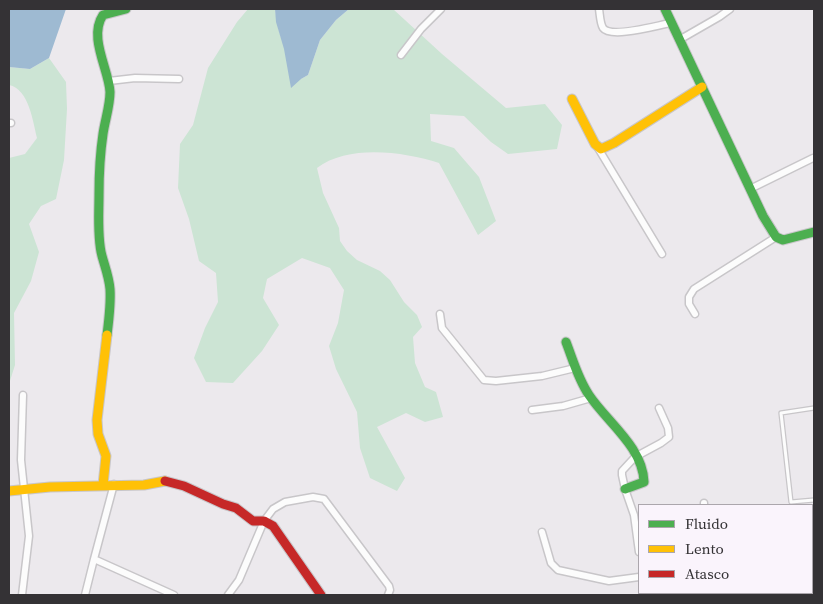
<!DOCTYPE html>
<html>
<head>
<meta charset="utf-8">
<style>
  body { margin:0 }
  #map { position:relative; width:823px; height:604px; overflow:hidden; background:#ece9ed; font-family:"Source Serif 4",serif }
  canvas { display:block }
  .frame { position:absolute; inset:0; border:10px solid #343235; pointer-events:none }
  .legend { position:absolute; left:638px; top:504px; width:175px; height:90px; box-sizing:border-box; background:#faf4fc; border:1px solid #aba6ac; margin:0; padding:6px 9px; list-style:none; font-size:15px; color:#343235 }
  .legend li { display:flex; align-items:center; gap:10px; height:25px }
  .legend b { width:25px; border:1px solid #aba6ac }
</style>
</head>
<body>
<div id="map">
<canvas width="823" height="604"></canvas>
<div class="frame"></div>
<ul class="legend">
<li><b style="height:6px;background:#4caf50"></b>Fluido</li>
<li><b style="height:6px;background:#ffc107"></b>Lento</li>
<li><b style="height:6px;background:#c62828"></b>Atasco</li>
</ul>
</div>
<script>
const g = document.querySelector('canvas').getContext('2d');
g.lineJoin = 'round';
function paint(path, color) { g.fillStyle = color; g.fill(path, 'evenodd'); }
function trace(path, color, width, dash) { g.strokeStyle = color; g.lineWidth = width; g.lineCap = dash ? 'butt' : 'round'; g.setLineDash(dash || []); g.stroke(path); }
paint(new Path2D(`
  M248 9H275C278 37 287 55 301 79L308 75 320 40 336 20 349 9H393L442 54 506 108 545 104 562 125 557 149 508 154 491 142 464 116 430 114 431 141 454 148 479 177 496 221 478 235 439 163C404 152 349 144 317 168L323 193 339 228 340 241 347 251 357 260 380 271 390 280 404 302 417 315 422 327 413 337 415 363 425 387 436 392 443 417 425 422 406 413 377 427 405 478 397 491 370 478 360 448 357 412 336 369 329 346 338 323 344 290 330 268 302 258 267 279 263 298 279 325 262 351 233 383 206 382 194 358 205 328 218 302 216 273 199 261 189 219 178 188 180 144 193 125 208 68 237 22Z
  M49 58 66 82 67 109 64 160 56 199 41 206 29 224 39 252 31 281 14 313 15 365 9 384V158L25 154 37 138C33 122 29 89 9 85V67L30 69Z
  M812 582H814V594L707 595 710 593H812Z`), '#cce4d4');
paint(new Path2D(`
  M9 9H66L49 58 30 69 9 67Z
  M275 9H349L336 20 320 40 308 75 301 79 291 88 284 49 276 22Z`), '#9ebad2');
const lane = new Path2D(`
  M814 408 781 413 791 502 814 500
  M812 536 814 535`);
const street = new Path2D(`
  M599 9C600 15 600 23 603 28 611 39 658 25 671 23
  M679 40 719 17 730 9
  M401 55 421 29 441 9
  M109 81 135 78 179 79
  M9 123H11
  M598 148 662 254
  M750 189 813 158
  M440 314 442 328 484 380 496 381 542 376 575 368
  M695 314 689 304V297L694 289 776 237
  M532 410 563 406 591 398
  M114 484 94 559 174 595
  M704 503V505
  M542 532 551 563 558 570 609 581 639 577
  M639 552 634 515 625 489 622 475V471L635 457 661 443 669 437 668 428 659 408
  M648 593V595
  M22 595 29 536 21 460 23 395
  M85 595 94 559
  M228 595 239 580 264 521 273 509 285 502 313 497 324 499 389 586 390 590 388 595`);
const fast = new Path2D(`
  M665 9 763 216 776 237 783 240 814 232
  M107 335C109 319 111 304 110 289 109 277 105 267 102 256 97 238 99 213 99 195 99 175 100 154 103 134 105 120 110 106 110 92 109 70 88 37 103 15L126 9
  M566 342C573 360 578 379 589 395 607 422 643 447 644 482L625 489`);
const slow = new Path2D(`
  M572 99 595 144 601 149 614 143 702 87
  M103 485 106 456 98 434 97 420 107 335
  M9 491 50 487 144 485 165 481`);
const jam = new Path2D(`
  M165 481 184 486 223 504 236 508 253 521H264L273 526 321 595`);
trace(lane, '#c8c6c9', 5.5);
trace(street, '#c8c6c9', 9);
trace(fast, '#c8c6c9', 11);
trace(slow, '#c8c6c9', 11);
trace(jam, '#c8c6c9', 11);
trace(lane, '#fcfcfc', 3);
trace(street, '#fcfcfc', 6);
trace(fast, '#4caf50', 9);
trace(slow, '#ffc107', 9);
trace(jam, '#c62828', 9);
</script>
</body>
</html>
